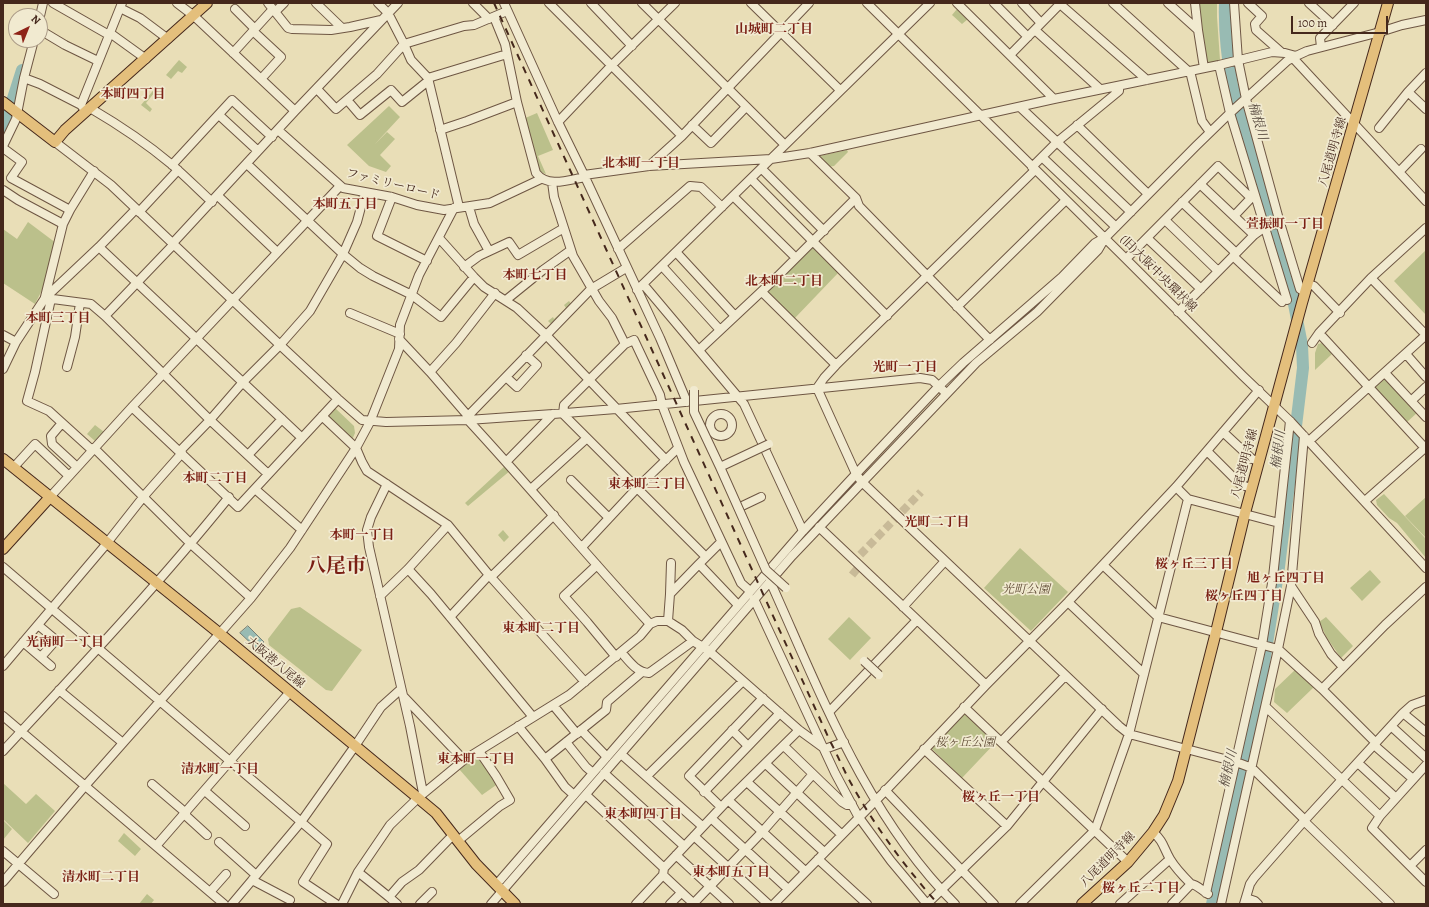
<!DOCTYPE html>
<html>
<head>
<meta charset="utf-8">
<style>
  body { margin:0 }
  #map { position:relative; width:1429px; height:907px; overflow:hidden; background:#e9deb7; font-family:Alegreya,serif }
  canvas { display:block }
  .frame { position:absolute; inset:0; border:4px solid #45281c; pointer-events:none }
  .north { position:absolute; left:8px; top:8px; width:40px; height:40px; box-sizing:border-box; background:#f1ead0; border:1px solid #ac9c88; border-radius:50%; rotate:43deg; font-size:11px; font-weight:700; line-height:16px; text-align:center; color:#45281c }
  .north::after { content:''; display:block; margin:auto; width:14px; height:18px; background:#8f2418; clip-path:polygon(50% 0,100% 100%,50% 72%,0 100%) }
  .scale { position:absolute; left:1291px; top:16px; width:97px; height:18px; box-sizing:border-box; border:2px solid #45281c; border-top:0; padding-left:5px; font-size:12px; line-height:14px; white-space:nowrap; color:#45281c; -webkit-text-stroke:3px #f1ead0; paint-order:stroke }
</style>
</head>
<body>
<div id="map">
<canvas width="1429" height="907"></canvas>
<div class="frame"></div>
<div class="north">N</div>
<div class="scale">100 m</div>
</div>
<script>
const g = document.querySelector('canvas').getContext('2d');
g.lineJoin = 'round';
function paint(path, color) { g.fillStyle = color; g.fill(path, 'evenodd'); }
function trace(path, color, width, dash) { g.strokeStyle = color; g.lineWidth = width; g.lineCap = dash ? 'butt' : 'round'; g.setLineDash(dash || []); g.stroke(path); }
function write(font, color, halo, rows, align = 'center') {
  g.font = font + ' Alegreya,"Noto Serif JP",serif'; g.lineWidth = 3.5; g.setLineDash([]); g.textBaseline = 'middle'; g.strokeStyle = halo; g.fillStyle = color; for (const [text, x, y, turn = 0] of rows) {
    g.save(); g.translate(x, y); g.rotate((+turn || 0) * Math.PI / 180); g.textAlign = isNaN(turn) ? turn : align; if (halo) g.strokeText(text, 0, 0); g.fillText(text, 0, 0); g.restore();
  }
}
paint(new Path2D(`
  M1198 3H1217V17L1220 60 1209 63 1206 62Z
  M957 9 968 19 962 24 952 15Z
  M179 60 187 67 182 73 178 71 171 79 166 75Z
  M157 86 159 87 146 103 152 109 150 112 141 105Z
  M389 106 400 117 375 144 387 132 395 139 380 155 391 166 386 172 369 166 347 145Z
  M537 113 553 150 538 156 546 174 541 172 539 173 523 119Z
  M847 150 848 152 834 166 828 167 819 159V156Z
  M28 222 56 243 44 286 35 304 3 283V229L17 239Z
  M811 247H813L839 272 794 319 767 292Z
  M1426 250V315L1394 281Z
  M569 301 572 305 552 325 548 321 553 317 554 319 566 308 564 305Z
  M1322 343 1332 354 1315 370V353L1318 344Z
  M1386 377 1418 412 1407 422 1376 389V386Z
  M334 407 354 426 355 433 352 440 328 418V414Z
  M95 425 104 432 95 441 87 434Z
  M506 465 511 470 468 506 465 503Z
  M1384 494 1426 539V558L1397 523 1389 518 1377 505 1376 500Z
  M1426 497V538L1405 516Z
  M503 530 509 537 504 542 498 535Z
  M1020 548 1068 592 1031 631 984 588Z
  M1370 570 1381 582 1362 601 1350 588Z
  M300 607 362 650 332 691 326 690 269 645 268 639 291 609Z
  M849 617 871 638 850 660 828 639Z
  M1326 617 1353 646 1341 658 1327 638 1319 622Z
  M1296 669 1314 687 1287 713 1274 702 1275 689Z
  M965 713 996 742 962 778 931 748Z
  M479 755 499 783 482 795 459 769Z
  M3 783 26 804 36 794 55 811 28 843 3 819Z
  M3 820 12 829 3 840Z
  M124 833 141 849 135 856 118 841Z
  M147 894 154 900 151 904H139Z`), '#bbc08b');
const water = new Path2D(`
  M248 626 264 642 257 649 240 633Z`);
paint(water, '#98bbb3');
trace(water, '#778077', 1);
trace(new Path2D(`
  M3 130 22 70
  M1212 904 1258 701 1279 567 1303 368 1302 345 1293 299 1232 85C1227 57 1224 31 1225 3`), '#98bbb3', 12);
trace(new Path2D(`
  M852 575 857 569 856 559 921 492`), '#c8ba98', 8, [8, 4]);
const minor = new Path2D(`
  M53 3 109 35
  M177 3 194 16 295 111
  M268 3 288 28 292 29 331 30 350 27 381 20
  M316 3 342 28
  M378 3 388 13 404 44 411 60 428 78 459 207
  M473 3 489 19
  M504 3 558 122 584 175 660 338 687 402
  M549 3 682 136
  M591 3 632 46
  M642 3 785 145
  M751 3 840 90
  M867 3 1126 259 1243 376 1290 421 1426 568
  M957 3 1054 99
  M994 3 1028 37
  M1022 3 1041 23
  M1113 3 1188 71
  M1168 3 1198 30 1204 68
  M1195 3 1198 30
  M1234 3 1238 60 1246 99 1280 223 1300 289 1305 292
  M1248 3 1262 16 1255 24 1256 30 1281 52
  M1309 3 1333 25
  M1060 4 1147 80
  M120 8 140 18 168 39
  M235 9 255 29
  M275 12 284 3
  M40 16 43 3
  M494 17 505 44 517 102 536 173C548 188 568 180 585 177
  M40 30 65 45 98 61
  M1035 30 1100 89
  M253 31 281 57 261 79
  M110 33 146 59
  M1321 47 1320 38 1354 3
  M233 53 273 9
  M1010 55 1061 3
  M1293 58 1426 201
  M1219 65 1230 113 1287 300
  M1190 71 1202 121 1210 132
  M24 78 40 84 81 105
  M428 78 507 54
  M317 89 336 109 377 74 404 44 464 26 474 25 507 11
  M1408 92 1426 109
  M348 101 360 115 391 90 402 102 428 81
  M1020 107 1131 212
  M90 108C119 125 146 143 171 164 185 176 198 189 212 202
  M86 112 81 105 122 3
  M219 115 258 151
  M558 122 612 65 675 3
  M692 125 711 143 746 107
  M1077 125 1148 194
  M1379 128 1408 92 1426 73
  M278 130 343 188 392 197 417 205 444 210 490 203 541 179
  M440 130 467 121 517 102
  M55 142 111 185 280 345 338 399 362 420 386 422 468 420 553 414 616 409 920 378 932 380 946 393
  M3 146 16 119 24 78 34 40
  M3 148 22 162 11 178 70 210
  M810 153 856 198 859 206 990 340
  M1042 157 1116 227
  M247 164 343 254 360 268 373 276 412 295 441 317 474 277
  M172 165 232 100 272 137
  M649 166 682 136 809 3
  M1032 167 1057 142 1119 91V86
  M762 169 824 231
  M1035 170 836 365 824 378 817 388 856 474 862 482 1119 726 1129 734 1236 762 1252 768 1305 820
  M1399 172 1421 149
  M584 175 649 166 771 159 810 153 1054 99 1219 65 1272 52 1285 53 1296 56
  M751 179 887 316
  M552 182 554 197 573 256 599 301 612 318 625 344
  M3 190 18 200 63 224
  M218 196 277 252
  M392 197 377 236 427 261
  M734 197 796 258
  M1182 202 1236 253
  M469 207 474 224 489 251
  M139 212 178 170
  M1165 220 1218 271
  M1254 235 1265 227 1280 223
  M439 238 474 277 484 287 517 308 546 335 666 460
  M1147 238 1201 289
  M172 244 295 111 398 3
  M99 247 302 438
  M618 249 690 186 701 187 722 207
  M676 252 735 316
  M1233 256 1282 302
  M1126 259 1218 166 1251 198 1234 216
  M662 266 720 330
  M464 267 479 256 509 242 518 255 564 228
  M1371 278 1426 335
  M643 284 744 404 803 531
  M1308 284 1314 286 1340 313
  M637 290 930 3
  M762 292 836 365
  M45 297 63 224 70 210 94 171
  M45 298 91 304 105 316 210 420 268 474
  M51 299 35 372 27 401 49 411 92 450
  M506 300 543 270 571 250
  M957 307 1066 200
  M1178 312 1254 235 1200 184
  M350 313 400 334
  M105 316 173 245
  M1319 333 1425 448
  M3 335 16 342
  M399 339 430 372 468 416V420C530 487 588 557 650 624
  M1312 343 1319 333 1371 278 1426 228
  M699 350 778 276 856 198
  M1406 354 1426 377
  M67 367 75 337 80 303
  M3 369 16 342 45 298 99 247 136 209
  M430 372 456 343 495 293
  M1385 373 1426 417
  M506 377 517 387 537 365 526 355
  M1411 401 1426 387
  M132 407 238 507 338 399
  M710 425a11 11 0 1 1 22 0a11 11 0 1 1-22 0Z
  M322 416 356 448 362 462 367 471 448 525 489 575 585 682
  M468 416 591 289 626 268
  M62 423 51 436 52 444 77 467
  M1223 432 1252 459 1259 461
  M1309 441 1426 335
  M94 448 191 544 251 598
  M180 451 210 420 243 382 280 345 310 311 343 254 357 222 365 192
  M1207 451 1241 485 1252 488
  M248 455 282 419
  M506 462 553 414
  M14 467 35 444 69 476
  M571 480 609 518
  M387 484 371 517 367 530 369 547 410 726 423 793
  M255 489 302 530
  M531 489 587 438
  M50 497 132 407 340 186
  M1188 499 1279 523
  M1365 501 1426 447
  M740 507 761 497
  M819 527 986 685
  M721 542 699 564 738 605
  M582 547 637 488 678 448
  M706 557 563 414 564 405 625 344 634 340 660 395 662 405 684 462 741 583 750 591
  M597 565 564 596 587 622 616 657
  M1103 565 1158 617 1278 649 1322 689 1376 743
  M3 567 327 844 303 882 336 904
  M408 569 431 594 533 717
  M771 576 770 581C821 694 866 815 955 904
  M491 577 554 515
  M1291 586 1315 622 1319 634 1331 654 1343 667
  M670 594 671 563
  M380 596 408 569 448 525
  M754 599 835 773 858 816 891 861 927 904
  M1068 602 1144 674
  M903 607 945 561
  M450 617 489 575
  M668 621 670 594 699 564
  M38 625 56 640 41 657
  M23 642 51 666
  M621 652C629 661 636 672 649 673L693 641
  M3 666 103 548 144 496 182 453
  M1322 689 1385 625 1426 587
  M59 690 123 743
  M404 697 464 760
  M553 705 577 734
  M964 707 1128 862
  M1266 707 1380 816 1372 828 1426 882
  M829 712 917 620
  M1403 713 1426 732
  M3 716 224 904
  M518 726 545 759 565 787 574 795
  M1391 726 1426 758
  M581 730 607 757
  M732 730 748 746
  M566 742 586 767 593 773
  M1001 742 1065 676
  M1374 745 1413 779
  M784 746 842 802 847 805 852 804
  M924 749 1007 826
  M3 751C80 668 158 585 229 497
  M621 754 702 826
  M545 759 606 710 607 702 642 672
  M1358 763 1396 798
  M766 764 841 834
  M604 773 684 846
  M647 776 743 681
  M747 782 824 852
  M152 784 186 813
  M885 790 994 904
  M205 791 245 826
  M704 792 780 713
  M586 795 664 868
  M728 800 805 871
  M721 807 689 776 763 698
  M184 814 207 835
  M1380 816 1426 765
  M711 818 788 889
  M1304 821 1390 904
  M1153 832C1164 842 1163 847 1170 859 1176 869 1183 876 1191 884L1172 904
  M694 836 768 904
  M458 841 500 806 510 800 496 776 479 751
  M219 842 256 875
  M156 846 290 692
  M3 851 54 894
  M676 855 729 904
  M818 859 867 904
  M1410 866 1426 850
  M358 872 389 897
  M663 875 694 904
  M252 880 290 900
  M3 882 85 786 251 598 290 548 356 448 370 422 399 349 400 325 419 275 454 208
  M1191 884C1198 885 1202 891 1208 894
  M496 885 803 531 856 474 939 386 963 363 1062 277 1095 243 1104 238
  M210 892 226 874
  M1206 893 1262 645 1273 577 1290 421
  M1246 898 1255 901 1258 904
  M232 904 301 822 355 746 381 707 401 689
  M342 904 358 872 390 825 418 798 464 760 569 695 640 636 650 624 657 621H668L682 630 693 641 709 651 799 730 825 749 844 742
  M397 904 389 897 402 882 419 870 453 835
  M420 904 432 892
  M491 904 792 556 976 363 1037 312 1098 250 1105 238 1196 146 1230 113 1287 61 1296 56 1307 51 1380 32 1402 25 1426 20
  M636 904 663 875 664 868 728 800 799 730
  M670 904 681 893
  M693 904 763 831 813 774
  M774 904 891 785 986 685 1068 602 1176 487 1259 390
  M927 904 1007 826 1102 709
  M1020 904 1095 830 1129 734 1188 499 1176 487
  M1120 904 1170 859
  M1221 904 1278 649 1291 586 1304 436
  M1244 904 1250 884 1254 878 1304 821 1403 713 1412 705 1426 700`);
const major = new Path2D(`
  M3 102 55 142 65 130 207 3
  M3 459 219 633 418 798 436 813 476 864 515 904
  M3 549 50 497
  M1082 904 1128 862 1153 832 1164 815 1178 781 1216 632 1245 513 1302 303 1388 3`);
trace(minor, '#6e5643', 10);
trace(major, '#45281c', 12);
trace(minor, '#f1ead0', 8);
trace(major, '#e4bf7c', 10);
trace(new Path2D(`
  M494 3 830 741C838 756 844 771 852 785 876 828 906 868 938 904`), '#45281c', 2, [7, 7]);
const minorBridge = new Path2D(`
  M694 390V412L720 467 766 570 786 588
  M720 467 769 444
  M864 661 879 675`);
trace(minorBridge, '#6e5643', 10, []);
trace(minorBridge, '#f1ead0', 8);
write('12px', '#45281c', '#f1ead0', [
  ["八尾道明寺線",1333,152,-74],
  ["ファミリーロード",393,185,14],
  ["(旧)大阪中央環状線",1158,274,45],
  ["八尾道明寺線",1245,464,-75],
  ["大阪港八尾線",275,663,40],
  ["八尾道明寺線",1108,860,-45]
]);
write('italic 12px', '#624e38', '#f1ead0', [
  ["光町公園",1026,590],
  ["桜ヶ丘公園",965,743]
]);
write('bold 13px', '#7a1f14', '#f1ead0', [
  ["山城町二丁目",774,30],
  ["本町四丁目",133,95],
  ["北本町一丁目",641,164],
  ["本町五丁目",345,205],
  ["萱振町一丁目",1285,225],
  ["本町七丁目",535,276],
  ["北本町二丁目",784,282],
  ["本町三丁目",58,319],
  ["光町一丁目",905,368],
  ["本町二丁目",215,479],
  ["東本町三丁目",647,485],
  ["光町二丁目",937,523],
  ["本町一丁目",362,536],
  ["桜ヶ丘三丁目",1194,565],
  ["旭ヶ丘四丁目",1286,579],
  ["桜ヶ丘四丁目",1244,597],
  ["東本町二丁目",541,629],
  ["光南町一丁目",65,643],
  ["東本町一丁目",476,760],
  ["清水町一丁目",220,770],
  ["桜ヶ丘一丁目",1001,798],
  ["東本町四丁目",643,815],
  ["東本町五丁目",731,873],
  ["清水町二丁目",101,878],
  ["桜ヶ丘二丁目",1141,889]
]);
write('italic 13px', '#5a4d42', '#f1ead0', [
  ["楠根川",1257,121,74],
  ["楠根川",1279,450,-83],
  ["楠根川",1229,769,-77]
]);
write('bold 20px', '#7a1f14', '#f1ead0', [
  ["八尾市",336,567]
]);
</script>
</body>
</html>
